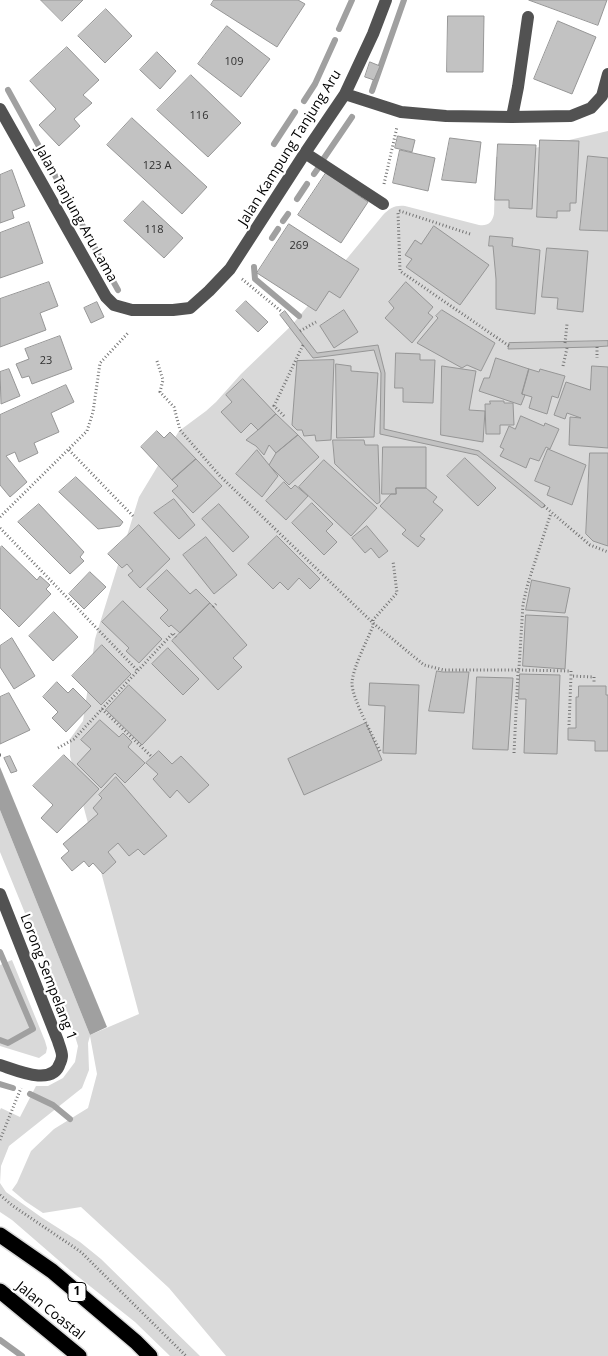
<!DOCTYPE html>
<html>
<head>
<meta charset="utf-8">
<style>
  body { margin:0 }
  canvas { display:block; background:#fff }
</style>
</head>
<body>
<canvas width="608" height="1356"></canvas>
<script>
const g = document.querySelector('canvas').getContext('2d');
g.lineJoin = 'round';
function paint(path, color) { g.fillStyle = color; g.fill(path, 'evenodd'); }
function trace(path, color, width, dash) { g.strokeStyle = color; g.lineWidth = width; g.lineCap = dash ? 'butt' : 'round'; g.setLineDash(dash || []); g.stroke(path); }
function write(font, color, halo, rows, align = 'center') {
  g.font = font + ' "Open Sans",sans-serif'; g.lineWidth = 4.5; g.setLineDash([]); g.textBaseline = 'middle'; g.strokeStyle = halo; g.fillStyle = color; for (const [text, x, y, turn = 0] of rows) {
    g.save(); g.translate(x, y); g.rotate((+turn || 0) * Math.PI / 180); g.textAlign = isNaN(turn) ? turn : align; if (halo) g.strokeText(text, 0, 0); g.fillText(text, 0, 0); g.restore();
  }
}
paint(new Path2D(`
  M608 131V1356H226L169 1288 81 1207 43 1213 25 1201 12 1190 17 1183 31 1151 54 1129 88 1108 97 1074 90 1036 88 1043 89 1070 82 1088 9 1146 1 1166 0 1183 6 1192 41 1217 80 1242 101 1259 200 1356H170L135 1322 71 1271 12 1220 0 1212V1110L1 1108 20 1117 36 1086H48L63 1078 75 1062 78 1046 74 1033 0 852V810L90 1035 139 1014 70 756V739L83 721 95 639 139 497 179 431 206 411 216 402 241 374 292 325 383 215C390 208 395 205 405 206L479 225C488 226 492 223 494 214L496 157Z
  M12 960 45 1041 47 1048 46 1053 39 1058 0 1046V965Z`), '#d9d9d9');
paint(new Path2D(`
  M0 767 107 1027 90 1035 0 810Z`), '#a0a0a0');
trace(new Path2D(`
  M339 29 352 0
  M8 90 118 290
  M372 91 404 0
  M304 101 315 84 335 40
  M274 144 295 112
  M322 161 352 117
  M314 174 319 167
  M297 199 307 184
  M283 221 288 214
  M272 238 278 229
  M254 267 255 279 299 316
  M0 952 33 1029 8 1043 0 1040
  M0 1084 13 1088
  M30 1094 53 1105 70 1119
  M0 1340 22 1356`), '#a0a0a0', 6);
const building = new Path2D(`
  M41 0H83L62 21Z
  M214 0H298L305 4 277 47 211 5Z
  M529 0H607L598 25Z
  M106 9 132 36 105 63 78 36Z
  M448 16H484L483 72H447Z
  M558 21 596 37 572 94 534 79Z
  M227 26 270 59 241 97 198 64Z
  M67 47 99 80 83 95 92 103 74 119 80 126 59 146 39 125 56 109 30 81Z
  M157 52 176 71 160 89 140 70Z
  M370 62 380 66 374 80 365 77Z
  M191 75 241 123 208 157 157 110Z
  M132 118 207 187 182 214 107 145Z
  M398 136 415 140 412 152 395 148Z
  M450 138 481 142 476 183 442 180Z
  M540 140 579 141 576 203H570V211H557V218L537 217Z
  M498 144 536 145 532 209 509 208V200H495Z
  M400 150 435 158 428 191 393 183Z
  M588 156 608 158V231L580 230Z
  M12 170 25 206 12 211 14 218 0 223V175Z
  M326 173 368 202 341 243 298 215Z
  M143 201 183 238 164 258 124 221Z
  M29 222 43 263 0 278V233Z
  M289 224 359 269 340 298 329 291 316 311 257 273Z
  M434 226 489 265 460 305 406 267 412 259 405 255 415 240 421 244Z
  M490 236 513 238 512 246 540 250 535 314 496 309V279L493 246H489Z
  M547 248 588 251 583 312 557 309 558 298 542 297Z
  M49 282 58 306 40 313 46 330 0 347V299Z
  M406 282 433 307 428 313 433 317 412 343 385 318 394 308 389 302Z
  M246 301 268 322 258 332 236 311Z
  M97 302 104 317 91 323 84 308Z
  M344 310 358 332 334 348 320 326Z
  M442 310 495 343 481 371 467 365 462 368 417 343 438 318 436 316Z
  M285 311 317 353 378 345 385 373 384 429 479 451 545 505 542 508 477 455 380 434 381 373 374 350 313 358 280 315Z
  M60 336 72 369 32 384 29 376 22 378 16 364 29 359 25 349Z
  M608 341V346L594 347 508 349 509 343Z
  M396 353 420 354V360H435L433 403 403 402V388H395Z
  M496 358 529 369 522 394 525 395 521 405 479 391 484 378H489Z
  M334 360 331 440 316 441 315 435 304 436 302 430H297L292 425 297 361Z
  M336 364 351 366V371L378 373 374 437 337 438Z
  M442 366 476 371 469 410 485 411 483 442 441 435Z
  M592 366 608 367V448L569 445 570 417 581 418 567 413 565 419 554 415 566 382 590 390Z
  M9 369 20 396 1 404 0 372Z
  M529 369 539 372 540 369 565 376 558 398 552 396 547 414 529 408 532 397 522 394Z
  M243 379 276 414 258 430 251 423 241 433 221 412 232 402 226 395Z
  M66 385 74 402 51 413 59 432 34 443 38 453 19 462 15 452 6 456 27 482 10 497 0 485V415Z
  M490 401H504V403H513L514 425H500V434H486L485 404H490Z
  M276 414 298 435 276 453 269 445 264 455 256 446 246 440 258 430Z
  M521 416 544 426 545 423 559 429 550 449 546 447 539 461 530 458 526 468 500 456 504 449 500 447 509 426 515 429Z
  M157 431 164 438 170 432 196 459 172 480 141 447Z
  M298 435 319 457 289 485 269 465 276 453Z
  M333 440H364L365 445H378L380 502 377 504 335 464Z
  M383 447H426V488H396V494H382Z
  M548 449 586 465 572 505 547 495 550 487 535 481Z
  M257 450 278 476 262 497 236 474Z
  M590 453H608V546L593 541 586 534Z
  M465 458 496 488 478 506 447 476Z
  M196 459 222 486 193 513 172 491 178 486 172 480Z
  M324 460 377 508 351 536 299 487Z
  M76 477 123 522 120 526 98 529 59 492Z
  M284 482 291 489 295 485 308 496 286 520 266 501Z
  M396 488H426L437 497 433 502 443 510 420 536 425 539 418 547 402 534 406 530 380 506 391 494H396Z
  M174 499 195 525 179 539 154 513Z
  M312 503 333 524 326 531 337 542 324 555 292 523Z
  M39 504 84 552 80 557 84 561 70 574 18 522Z
  M219 504 249 537 233 552 202 519Z
  M139 525 170 559 140 588 128 575 133 571 127 564 122 568 108 554Z
  M367 526 388 551 379 558 371 548 365 553 352 538Z
  M277 536 320 579 310 589 299 578 288 590 280 582 273 589 248 564Z
  M206 537 237 575 214 594 183 555Z
  M2 546 37 580 40 576 50 585 46 589 51 594 19 627 0 608V548Z
  M167 570 190 594 196 589 210 603 180 633 171 625 169 627 160 618 168 610 147 589Z
  M90 572 106 587 84 609 69 594Z
  M532 580 570 588 565 613 526 610Z
  M123 601 162 639 139 663 126 651 129 648 102 622Z
  M210 603 247 645 233 658 242 667 218 690 172 641Z
  M54 612 78 637 53 661 29 636Z
  M526 615 568 617 565 669 523 666Z
  M12 638 35 676 14 689 0 667V646Z
  M102 645 131 674 101 705 72 676Z
  M168 648 199 679 183 695 152 664Z
  M437 671 443 672H469L464 713 429 711Z
  M520 674 560 675 557 754 524 753 526 699H519Z
  M477 677 513 678 508 750 473 749Z
  M57 682 68 693 73 688 91 706 66 732 52 718 58 712 43 697Z
  M370 683 419 685 416 754 383 753 385 706 369 705Z
  M129 685 166 720 142 745 106 710Z
  M579 686H606V695H608V751H595V741L568 740V728H576V697H578Z
  M9 693 30 730 0 744V697Z
  M100 720 119 737 123 733 132 742 128 747 145 763 125 783 115 773 101 788 77 764 91 749 81 740Z
  M366 723 382 760 304 795 288 759Z
  M159 751 172 764 181 756 209 785 189 803 177 790 170 798 153 779 158 774 146 763Z
  M64 755 99 789 57 833 41 818 53 805 33 786Z
  M10 756 17 771 11 773 4 758Z
  M116 777 167 836 144 855 138 849 129 856 118 843 108 852 116 862 103 874 93 863 89 867 84 861 72 871 61 858 69 851 63 844 98 814 93 808 102 798 99 795Z`);
paint(building, '#c2c2c2');
trace(building, '#969696', 1);
const highway = new Path2D(`
  M0 1235 52 1271 136 1342 150 1356
  M0 1291 79 1356`);
trace(highway, '#dbdbdb', 18);
trace(new Path2D(`
  M384 184 397 127
  M470 234 400 211 398 212 400 271 509 346
  M242 279 282 312
  M300 331 316 322
  M565 343 567 324
  M597 347V358
  M157 361 163 380 160 392 174 407 180 430 220 476 373 623 424 665 444 670H518L571 671V676L594 677V684
  M563 366 567 348
  M284 416 274 406 303 345
  M69 450 133 516
  M544 506 590 545 608 552
  M0 517 87 431 93 412 100 363 128 333
  M0 528 138 671
  M213 607 216 604
  M102 709 151 756
  M569 725 571 676
  M58 748 74 739 173 633 176 637
  M380 751C373 736 352 699 352 683 353 667 367 641 373 626V620L397 593 393 561
  M514 753 518 672 519 668 523 604 528 583 551 513
  M0 755H1
  M0 1140 21 1088
  M0 1195 13 1206 81 1252 186 1356`), '#747474', 3, [1, 2.5]);
trace(new Path2D(`
  M345 94 401 112 446 116 512 117 571 116 591 108 602 96 608 74
  M0 109 106 297 114 305 132 310H173L190 308 209 291 230 269 305 153 345 94 373 34 386 0
  M512 117 518 87 528 17
  M305 153 383 204
  M0 894 58 1041C59 1045 62 1051 62 1056 62 1057 61 1062 60 1063 53 1087 16 1070 0 1065`), '#525252', 12);
trace(highway, '#000', 15);
write('11px', '#303030', null, [
  ["109",234,62],
  ["116",199,116],
  ["123 A",157,166],
  ["118",154,230],
  ["269",299,246],
  ["23",46,361]
]);
for (const [x, y, w] of [
  [77,1292,18]
]) { const box = new Path2D(); box.roundRect(x - w / 2, y - 9.5, w, 19, 4); g.fillStyle = '#fff'; g.fill(box); trace(box, '#000', 1); }
write('bold 12px', '#000', null, [
  ["1",77,1292]
]);
write('14px', '#000', '#fff', [
  ["Jalan Kampung Tanjung Aru",290,148,-58],
  ["Jalan Tanjung Aru Lama",76,214,61],
  ["Lorong Sempelang 1",48,977,69],
  ["Jalan Coastal",50,1311,39]
]);
</script>
</body>
</html>
